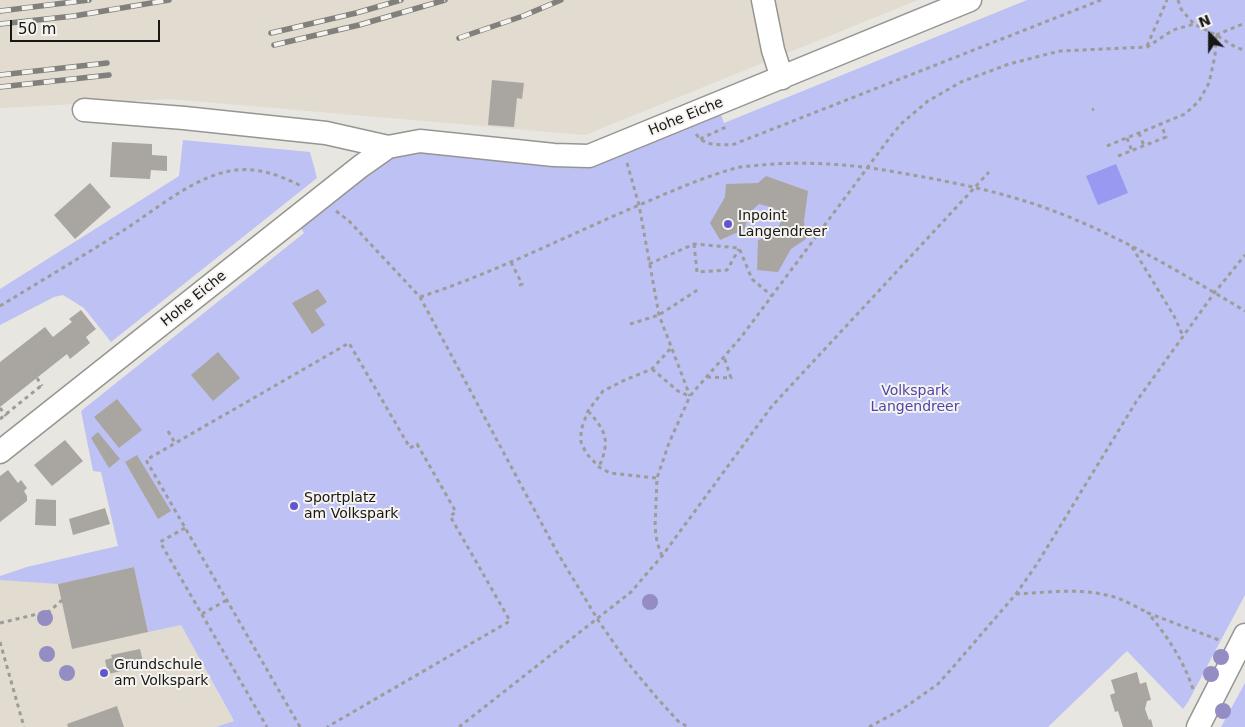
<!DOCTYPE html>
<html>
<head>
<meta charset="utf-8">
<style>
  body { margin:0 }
  #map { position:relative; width:1245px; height:727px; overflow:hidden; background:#e8e6e1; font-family:"DejaVu Sans",sans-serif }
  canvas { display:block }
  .north { position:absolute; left:1185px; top:10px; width:50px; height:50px; -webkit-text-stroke:4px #f5f3ef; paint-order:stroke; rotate:338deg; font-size:14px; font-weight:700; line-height:20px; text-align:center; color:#181715 }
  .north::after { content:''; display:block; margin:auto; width:18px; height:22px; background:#181715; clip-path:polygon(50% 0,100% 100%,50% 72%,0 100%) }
  .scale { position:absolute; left:10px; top:20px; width:150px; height:22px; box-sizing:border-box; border:2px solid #181715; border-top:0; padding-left:6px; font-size:15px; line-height:18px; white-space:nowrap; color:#181715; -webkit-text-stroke:4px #f5f3ef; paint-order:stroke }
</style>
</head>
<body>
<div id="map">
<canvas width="1245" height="727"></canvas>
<div class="north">N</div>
<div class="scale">50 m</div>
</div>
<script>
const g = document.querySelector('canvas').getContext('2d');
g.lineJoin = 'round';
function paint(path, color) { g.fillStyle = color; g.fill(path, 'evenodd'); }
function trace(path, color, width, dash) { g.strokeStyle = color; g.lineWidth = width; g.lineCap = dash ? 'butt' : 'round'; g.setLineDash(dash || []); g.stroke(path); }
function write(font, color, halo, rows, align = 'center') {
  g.font = font + ' "DejaVu Sans",sans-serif'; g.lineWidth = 4; g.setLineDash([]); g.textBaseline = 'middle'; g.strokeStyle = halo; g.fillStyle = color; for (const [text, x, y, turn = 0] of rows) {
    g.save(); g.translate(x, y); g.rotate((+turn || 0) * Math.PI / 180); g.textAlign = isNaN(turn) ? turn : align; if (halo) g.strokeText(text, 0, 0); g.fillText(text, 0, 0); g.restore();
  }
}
paint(new Path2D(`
  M0 0H918L585 135 170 99 0 108Z
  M140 541 181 625 234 722 216 727H0V576L27 567Z`), '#e1dbd0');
paint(new Path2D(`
  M1027 0H1245V595L1188 702 1183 709 1127 651 1048 727H216L234 721 181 625 148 632 134 567 58 584 0 580V576L27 567 118 546 101 472 93 471 81 411 304 233 301 228 386 160 409 154 421 153 589 167 721 115 724 123Z
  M183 140 310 152 317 178 111 342 84 308 63 295 54 297 0 325V289L179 176Z
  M1245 683V727H1221Z`), '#bec1f3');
paint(new Path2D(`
  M1116 164 1128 193 1098 205 1086 176Z`), '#9999f1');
paint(new Path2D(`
  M492 80 524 83 522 99 517 98 514 127 488 125Z
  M112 142 152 144V155L167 156V171L151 170 150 179 110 177Z
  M766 176 808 191 804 221 806 239 791 249 778 272 757 270 758 240 775 235 781 221 774 208 759 204 748 214 745 229 720 240 710 223 725 197 726 184 758 183Z
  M90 183 111 207 75 239 54 215Z
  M318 289 327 302 315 310 325 325 312 334 292 303Z
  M81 310 96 329 86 337 90 343 70 359 67 354 0 407V362L45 327 53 337 72 322 69 319Z
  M218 352 240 378 213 401 191 375Z
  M117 399 142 430 119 448 94 417Z
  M98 432 120 459 109 468 91 438Z
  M65 440 83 461 52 486 34 465Z
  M137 455 171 511 158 519 125 462Z
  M8 470 18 483 21 480 27 488 24 491 27 496V501L0 522V476Z
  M36 499 56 500V526L35 525Z
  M105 508 110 524 73 535 69 519Z
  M134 567 148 632 72 649 58 584Z
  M140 649 144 666 108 674 105 660 112 658 111 655Z
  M1137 672 1140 684 1146 682 1151 700 1147 701 1145 709 1149 720 1151 719 1153 727H1123L1118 711 1115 712 1110 695 1115 693 1111 680Z
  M117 706 124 727H68L67 724Z`), '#a9a6a2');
const minor = new Path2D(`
  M763 0 773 50 782 78
  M84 110 184 118 326 133 388 147
  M0 452 361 166 388 147 420 141 554 155 589 156 970 0
  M1198 727 1245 635`);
trace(minor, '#979591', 25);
trace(new Path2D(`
  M1178 0 1181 9 1194 24 1216 35 1237 48 1245 50
  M1216 35 1245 23
  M1147 46 1167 0
  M1092 110 1094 109
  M1139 133 1144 146
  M696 134C705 147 717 144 732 145L1101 0
  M1127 138 1132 151
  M700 139 726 127
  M1107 146 1185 114 1199 101 1209 83 1215 56 1216 35
  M1118 156 1166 137 1161 124
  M627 163 639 205 659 315 690 396
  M336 211 349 221 420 297 557 552 598 620 627 662 657 698 678 721 688 727
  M694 244 697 272 727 270 739 249
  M1132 247 1174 316 1183 336
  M511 262 522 284 518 286
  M649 264 694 244 739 248 752 279 772 296
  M420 297C497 272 570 234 644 203 674 190 704 177 736 168 744 166 753 166 762 165 805 161 847 164 890 171 941 180 991 189 1040 206 1112 231 1180 272 1245 311
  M0 306C41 281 83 256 124 230 155 210 194 177 230 171 256 166 280 175 303 187
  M630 324 659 315 699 289
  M652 369 678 391 689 396
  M707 377 731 378 724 357
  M37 378 42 386
  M0 408 6 416
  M588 411C607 432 610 441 599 467
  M0 419 42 385
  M168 431 175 443
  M656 478 610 473 599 467 586 453 581 442V430L588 411 603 391 627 379 652 369 671 348
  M185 528 160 542 267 727
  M662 556 657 542 655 527 657 478 669 443 690 396 742 336 891 136 902 123 928 101 961 82 1009 64 1060 51 1147 47 1173 30 1194 24
  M1016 594C1050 592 1087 587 1120 599 1129 603 1139 608 1148 613
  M202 614 227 600
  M0 623 50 611 62 600
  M0 642 24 727
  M1193 689C1183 660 1168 637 1148 613L1219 640
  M300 727 146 460 349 343 410 448 417 444 456 512 450 516 510 621 327 727
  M459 727 631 592 662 556 772 406 989 172
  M869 727 904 708 938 684 954 666 1016 594 1037 564 1136 402 1215 292 1245 255`), '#9d9c98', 3, [4, 4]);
trace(minor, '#fff', 22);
const rail = new Path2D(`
  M0 11 89 0
  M0 24 74 16 169 0
  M271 33 356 13 401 0
  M459 38 523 16 561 0
  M274 45 359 25 445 0
  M0 75 107 63
  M0 87 109 75`);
trace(rail, '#81807c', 5.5);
trace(rail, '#f5f3ef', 4, [11]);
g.fillStyle = '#938dc3';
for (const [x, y] of [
  [650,602],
  [45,618],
  [47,654],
  [1221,657],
  [67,673],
  [1211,674],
  [1223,711]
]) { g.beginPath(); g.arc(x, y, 8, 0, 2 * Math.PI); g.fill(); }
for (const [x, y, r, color] of [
  [728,224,5,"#6156cf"],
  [294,506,5,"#6156cf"],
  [104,673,5,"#6156cf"]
]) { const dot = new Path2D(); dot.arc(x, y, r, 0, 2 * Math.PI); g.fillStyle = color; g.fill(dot); trace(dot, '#f5f3ef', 2); }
write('14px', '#181715', '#f5f3ef', [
  ["Hohe Eiche",686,117,-22],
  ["Hohe Eiche",194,299,-39]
]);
write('14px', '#181715', '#f5f3ef', [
  ["Inpoint",738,216],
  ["Langendreer",738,232],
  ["Sportplatz",304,498],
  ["am Volkspark",304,514],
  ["Grundschule",114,665],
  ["am Volkspark",114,681]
], 'left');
write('14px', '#4e45aa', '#f5f3ef', [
  ["Volkspark",915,391],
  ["Langendreer",915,407]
]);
</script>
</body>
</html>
